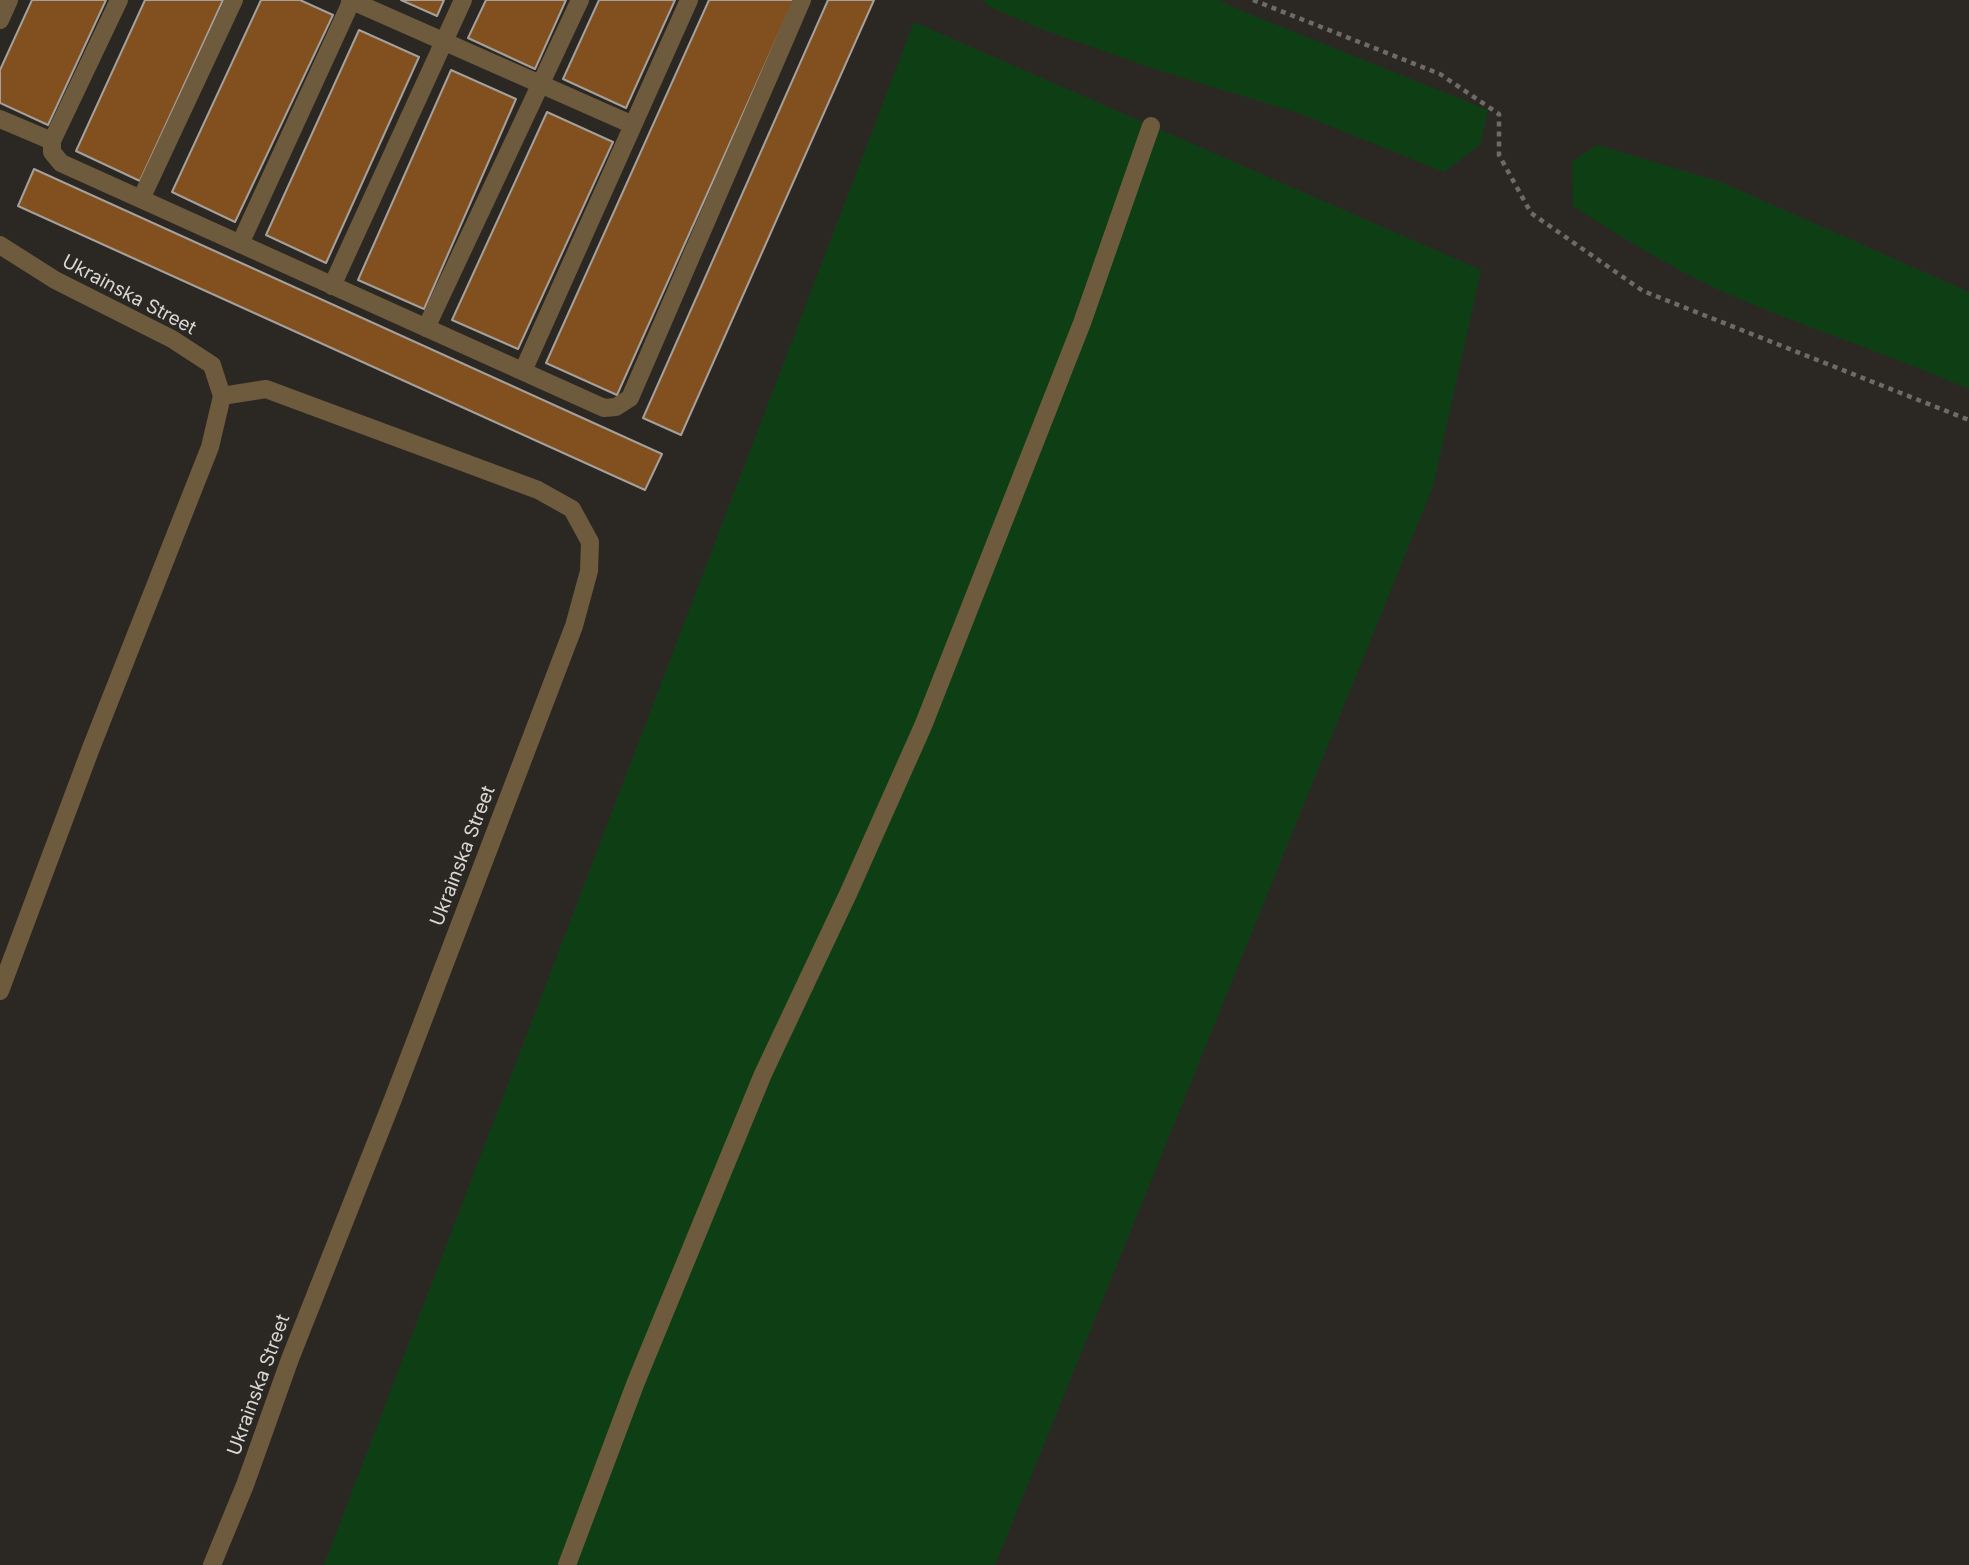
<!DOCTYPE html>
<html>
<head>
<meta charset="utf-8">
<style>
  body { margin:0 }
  canvas { display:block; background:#2b2824 }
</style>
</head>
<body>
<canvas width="1969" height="1565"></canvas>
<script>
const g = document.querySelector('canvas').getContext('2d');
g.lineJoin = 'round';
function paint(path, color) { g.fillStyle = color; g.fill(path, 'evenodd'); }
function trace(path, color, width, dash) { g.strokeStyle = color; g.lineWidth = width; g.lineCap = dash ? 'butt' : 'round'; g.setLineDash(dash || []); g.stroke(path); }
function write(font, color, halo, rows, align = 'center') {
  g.font = font + ' Inter,sans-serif'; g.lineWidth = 5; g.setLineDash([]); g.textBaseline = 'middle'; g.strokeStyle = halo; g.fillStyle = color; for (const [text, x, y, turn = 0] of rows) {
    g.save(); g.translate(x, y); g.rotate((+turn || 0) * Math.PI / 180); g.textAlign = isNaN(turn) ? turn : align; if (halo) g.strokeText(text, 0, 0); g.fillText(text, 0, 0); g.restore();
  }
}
paint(new Path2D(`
  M982 0H1219L1232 7 1488 110 1480 145 1444 172 1298 113 1158 70 1044 30 992 8Z
  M914 22 1481 270 1433 486 995 1565H324Z
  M1597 145 1721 182 1969 292V389C1889 354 1806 328 1726 293 1673 269 1623 238 1573 206L1572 162Z`), '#0e3f14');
const building = new Path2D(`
  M32 0H106L48 125 0 103V70Z
  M145 0H223L140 181 76 151Z
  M261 0H300L333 15 235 222 172 192Z
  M401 0H444L437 16Z
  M486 0H566L535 69 468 38Z
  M599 0H675L626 108 563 79Z
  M709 0H794L617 395 546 363Z
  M828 0H874L681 435 643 418Z
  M359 30 419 57 326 263 266 235Z
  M451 70 516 99 424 309 358 280Z
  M547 112 613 142 518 349 452 320Z
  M34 169 662 454 645 490 18 206Z`);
paint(building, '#81501e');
trace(building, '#a5a09b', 2);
trace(new Path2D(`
  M1253 0 1440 74 1499 114V155L1531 213 1643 291 1969 420`), '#6e6b67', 4.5, [5, 5]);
trace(new Path2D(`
  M350 0 633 125
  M0 20 9 0
  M0 119 52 141V152L61 163 604 408 616 407 630 398 802 0
  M52 141 119 0
  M141 199 234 0
  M240 244 352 0
  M0 245 55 280 172 339 212 365 222 396 210 447 91 748 0 991
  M332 286 463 0
  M426 328 580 0
  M523 371 689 0
  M212 1565 245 1485 290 1359 393 1099 574 626 589 571 590 542 572 509 538 490 266 389 222 396
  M567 1565 636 1382 763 1074 848 894 923 726 1082 323 1151 126`), '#6e5a3c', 18);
write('19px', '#d8d6d3', '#2b2824', [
  ["Ukrainska Street",129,295,28],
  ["Ukrainska Street",463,856,-69],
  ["Ukrainska Street",259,1385,-70]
]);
</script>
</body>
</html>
